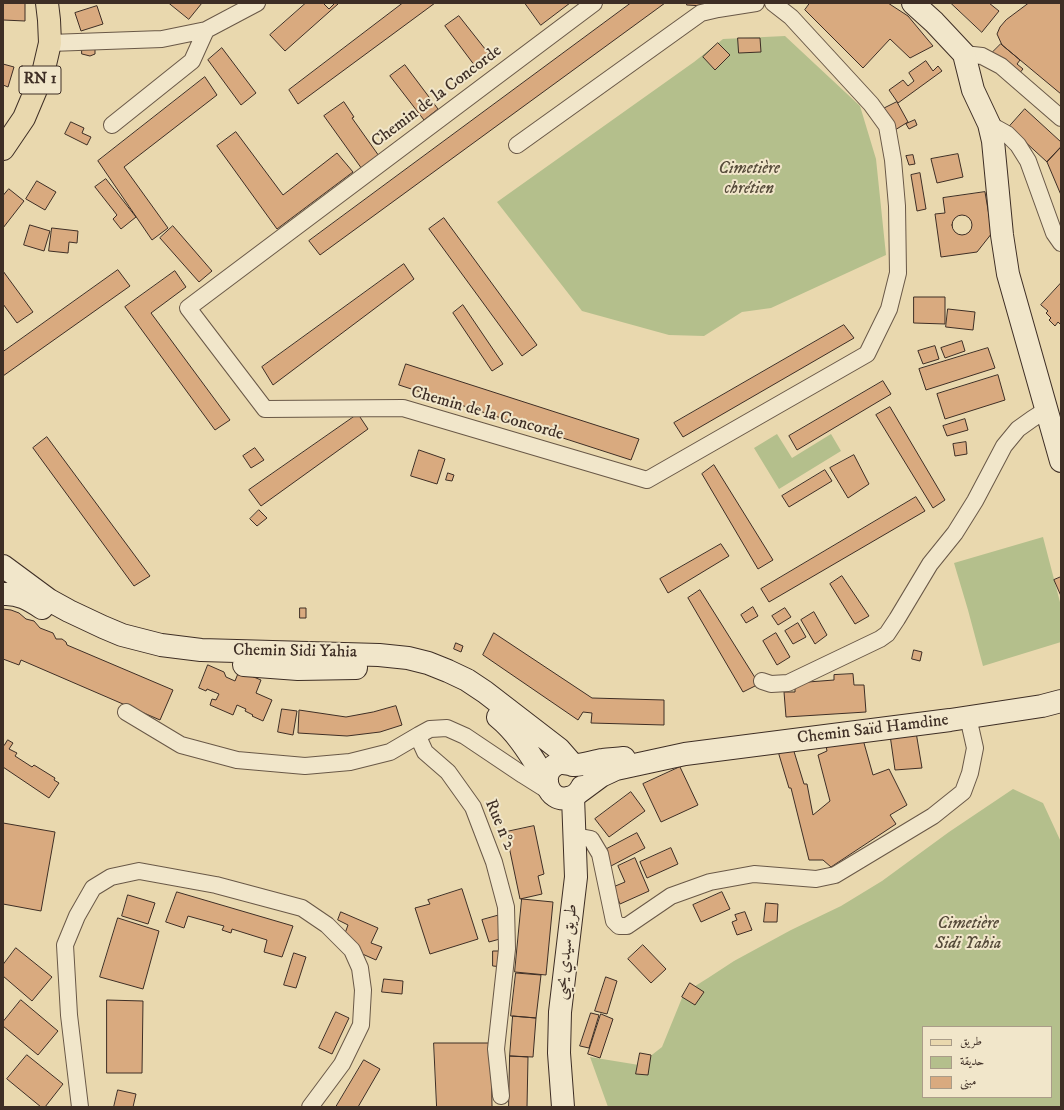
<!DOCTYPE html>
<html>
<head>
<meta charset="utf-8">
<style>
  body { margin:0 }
  #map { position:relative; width:1064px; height:1110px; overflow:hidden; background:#e9d8ae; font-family:"IM FELL DW Pica",Amiri,serif }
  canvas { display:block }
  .frame { position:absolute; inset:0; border:4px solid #3e2e25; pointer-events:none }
  .legend { position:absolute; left:922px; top:1026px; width:130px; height:72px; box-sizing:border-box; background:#f1e6ca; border:1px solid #a99c88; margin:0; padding:5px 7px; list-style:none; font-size:12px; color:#3e2e25 }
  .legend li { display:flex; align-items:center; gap:8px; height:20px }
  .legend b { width:20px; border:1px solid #a99c88 }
</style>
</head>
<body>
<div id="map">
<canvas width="1064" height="1110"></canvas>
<div class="frame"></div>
<ul class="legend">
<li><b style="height:5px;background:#e9d8ae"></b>طريق</li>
<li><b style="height:11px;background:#b4bf8c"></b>حديقة</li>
<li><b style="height:11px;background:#d9aa7f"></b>مبنى</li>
</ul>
</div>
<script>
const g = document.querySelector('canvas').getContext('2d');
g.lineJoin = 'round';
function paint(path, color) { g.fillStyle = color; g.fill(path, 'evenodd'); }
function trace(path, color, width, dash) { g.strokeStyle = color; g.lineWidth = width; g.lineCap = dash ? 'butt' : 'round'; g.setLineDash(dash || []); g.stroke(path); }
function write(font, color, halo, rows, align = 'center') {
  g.font = font + ' "IM FELL DW Pica",Amiri,serif'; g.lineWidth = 4; g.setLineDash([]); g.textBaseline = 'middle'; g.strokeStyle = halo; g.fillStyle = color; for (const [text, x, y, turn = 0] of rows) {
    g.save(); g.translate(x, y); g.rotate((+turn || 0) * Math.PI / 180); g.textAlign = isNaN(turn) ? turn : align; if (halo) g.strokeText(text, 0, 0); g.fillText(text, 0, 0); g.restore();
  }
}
paint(new Path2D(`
  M785 36 860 106 876 159 886 255 771 308 742 312 704 336 669 335 582 311 497 202 694 62 723 39Z
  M777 434 792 458 831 434 841 451 779 489 754 448Z
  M1043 537 1061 606V642L983 666 968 610 954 563Z
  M1013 789 1043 803 1061 842V1107H608L590 1057 639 1065 662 1047 684 993 708 978 734 961 791 930 841 906 882 881 949 832ZM923 1027H1051V1097H923Z`), '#b4bf8c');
const building = new Path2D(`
  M3 3H25V21L3 20Z
  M169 3H202L189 19Z
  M306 3H323L329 9 335 3 338 4 285 51 270 35Z
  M403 3H435L298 104 289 90Z
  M525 3H570L541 25Z
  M631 3H665L320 255 309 241Z
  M687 3H704V6L687 5Z
  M810 3H888L908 16 933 46 910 58 890 39 863 68 805 10Z
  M951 3H989L999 11 982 32Z
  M1029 3H1061V94L1002 45 997 34 1000 27 1006 20Z
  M97 6 103 24 81 31 75 13Z
  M459 16 493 59 478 70 445 26Z
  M738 38H760L761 52 739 53Z
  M718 43 730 55 715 70 703 57Z
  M1001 44 1020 60 1017 64 1023 69 1018 75 992 53Z
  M82 46H95V54L90 56 82 54Z
  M222 48 256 93 241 105 208 60Z
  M926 61 933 71 938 66 942 71 898 103 889 90 903 80 908 86 914 81 909 73Z
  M3 64 14 67 8 87 3 85Z
  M405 65 438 109 424 120 390 76Z
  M205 77 217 95 124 167 168 228 152 240 98 161Z
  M344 102 354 117 352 118 379 156 362 169 324 116Z
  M897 102 908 122 895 130 883 109Z
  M1025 109 1061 142V147L1047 162 1009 127Z
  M915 120 917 125 909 129 906 124Z
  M71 122 84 128 82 133 91 137 87 145 65 134Z
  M236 132 283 195 337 153 353 172 277 229 217 146Z
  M1061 147V195L1047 162Z
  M958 154 963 177 937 183 931 159Z
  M913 155 915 164 909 165 906 156Z
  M920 173 926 209 917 211 911 175Z
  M106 179 136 217 121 229 113 219 117 215 95 187Z
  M37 181 56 192 45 210 26 199Z
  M9 189 24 201 3 228V196Z
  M985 192 992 233 977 252 941 257 935 214 945 213 943 198Z
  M952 225a10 10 0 1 1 20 0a10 10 0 1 1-20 0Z
  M444 218 537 345 522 356 429 229Z
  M30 225 50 231 44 251 24 245Z
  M173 226 212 271 199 282 160 238Z
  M52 228 78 231 77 243 69 242 68 253 49 251Z
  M404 264 414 279 273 385 262 367Z
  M118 270 130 286 3 376V352Z
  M3 271 33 312 17 323 3 304Z
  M175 271 186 287 151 313 230 420 215 430 125 307Z
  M1061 283V325L1058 322 1055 326 1049 320 1051 318 1046 313 1048 311 1041 305Z
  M914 297H945V324L914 323Z
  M463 305 503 364 492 371 453 313Z
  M948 309 975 312 973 330 946 327Z
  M844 325 854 338 683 437 674 423Z
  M962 341 965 351 945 358 941 348Z
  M935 346 939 359 923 364 918 351Z
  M988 348 995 368 926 390 919 369Z
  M406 364 639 439 631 460 399 385Z
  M998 375 1005 400 945 419 937 394Z
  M883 381 891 394 797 450 789 436Z
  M890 407 945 500 933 508 876 415Z
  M358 414 368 429 261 506 249 490Z
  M965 419 968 430 947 436 943 426Z
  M47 437 150 576 134 586 33 448Z
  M966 442 967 454 955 456 953 444Z
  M255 448 264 460 251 468 243 456Z
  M419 450 445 459 437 484 411 476Z
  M854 455 869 484 848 498 830 468Z
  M714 465 773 560 758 569 702 474Z
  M825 470 832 481 789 507 782 496Z
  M448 473 454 475 452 481 446 480Z
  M916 497 925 511 769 602 761 589Z
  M259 510 267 518 257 526 250 519Z
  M721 544 729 556 668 593 660 579Z
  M842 576 869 616 855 624 830 584Z
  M1061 577V596L1054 580Z
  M700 590 759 684 743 692 688 598Z
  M753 607 758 616 746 623 741 615Z
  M300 608H306V618H300Z
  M785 608 791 617 778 625 772 616Z
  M3 609 11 610 19 613 26 619 34 621 40 628 53 633 56 639H62L66 642 67 645 173 690 160 720 21 660 19 665 3 659Z
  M814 612 827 635 815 644 801 620Z
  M798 623 806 637 793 644 785 631Z
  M494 633 592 698 664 700V725L591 723 592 713 583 712 578 720 483 655Z
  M776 633 790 657 777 665 763 641Z
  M456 643 463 646 461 652 454 649Z
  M914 650 922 652 920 661 912 659Z
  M208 665 224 672 226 677 235 681 239 671 261 680 256 693 272 700 263 721 252 716 253 715 245 711 246 709 237 705 233 715 210 705 212 699 216 700 219 694 207 689 206 691 199 688Z
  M853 674 854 685H864L866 712 786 717 784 692H795V683L834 680V675Z
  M396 706 402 725 380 732 347 736 298 733 299 710 346 717 373 712Z
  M282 709 297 711 293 735 278 732Z
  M916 732 922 768 895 770 890 735Z
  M862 736 873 775 889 769 907 805 890 815 896 824 831 867 823 860H809L791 788H789L777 748 792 745 804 784H807L813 815 830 801 818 755 827 751 826 746Z
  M8 740 13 743 9 749 17 753 15 756 32 767 34 765 55 778 54 780 59 783 49 798 3 767V744L4 745Z
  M680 767 698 805 661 822 643 784Z
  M631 792 645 811 609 837 595 819Z
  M3 823 55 832 41 911 3 904Z
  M534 826 544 874 538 876 542 894 520 899 506 832Z
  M637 833 645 848 611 866 603 851Z
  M671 848 678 864 647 878 640 862Z
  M635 858 649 891 620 904 613 887 625 882 618 866Z
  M462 889 478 939 430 954 415 908 430 904 428 900Z
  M177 892 293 926 282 957 264 952 267 940 232 929 231 933 222 930 224 926 188 916 184 928 166 922Z
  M722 892 730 909 701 922 693 905Z
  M128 895 155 903 148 924 122 916Z
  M522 899 553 902 546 975 515 972Z
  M766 903 778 904 777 922H764Z
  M341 912 378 928 371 943 382 947 376 960 351 949 355 941 344 936 348 925 338 920Z
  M745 912 752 930 737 935 732 922 737 920 735 915Z
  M500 915 507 937 489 942 482 920Z
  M118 918 159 931 143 989 100 977Z
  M643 945 666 969 651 983 628 959Z
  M16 948 52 977 32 1001 3 976V965Z
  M493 951H503V967L493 966Z
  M294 953 306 957 296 988 284 985Z
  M516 973 541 975 536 1018 511 1016Z
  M606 977 617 981 607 1014 595 1011Z
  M384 979 403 981 402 994 382 992Z
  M690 983 704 992 695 1005 682 997Z
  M21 1000 58 1031 38 1055 3 1026V1022Z
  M107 1000 143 1001 142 1073H107Z
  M336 1012 349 1018 332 1054 319 1048Z
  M591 1013 599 1015 589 1048 580 1046Z
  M601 1014 613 1019 600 1058 588 1054Z
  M513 1016 536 1018 533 1057 510 1056Z
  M434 1043H491L492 1107H437Z
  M640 1053 651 1055 648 1075 636 1074Z
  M27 1055 63 1084 45 1107H41L7 1079Z
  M510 1056 528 1057 527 1107H509Z
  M364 1060 380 1069 358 1107H336Z
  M118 1090 136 1094 133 1107H114Z`);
paint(building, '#d9aa7f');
trace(building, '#3e2e25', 1);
const street = new Path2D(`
  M594 3 188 308 265 409 403 408 647 480 867 354 889 309 898 273 897 206 893 160 887 126 871 104 791 17 773 3
  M50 43 162 39 206 30 257 3
  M964 54 982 56 1001 66 1061 118
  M989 124 1007 134 1018 145 1028 161 1054 233 1061 243
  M112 125 192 61 206 30
  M517 145 701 13 718 9 756 3
  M762 681 771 684 788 683 880 639 887 634 897 619 930 564 955 533 975 501 1004 446 1018 429 1032 419 1046 410
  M126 712 181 745 237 760 305 766 350 762 390 752 419 735
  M575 836 591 839 600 854 614 921 619 926H627L671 896 710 882 754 874 816 879 835 875 933 816 963 792 970 773 975 748 968 717
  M501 1096 496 1049 507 949 506 907 494 862 473 807 448 772 425 752 420 741 419 735 430 729 447 728 465 736 523 775 550 792
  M80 1107 69 1015 65 945 77 916 93 888 111 877 139 871 216 885 302 908 327 925 352 950 360 968 363 990 361 1025 342 1064 310 1107`);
const secondary = new Path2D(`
  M913 3 934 22 964 54 973 90 989 124 993 141 1002 235 1008 274 1061 461
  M3 566 49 600 69 611 103 627 122 635 161 645 201 650 379 655 408 658 428 663 448 671 467 680 485 692 559 749 573 765
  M3 594C19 593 30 600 42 608
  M244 665 298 669 356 668
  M498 717C519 734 532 758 547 781
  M582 787C579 793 575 797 568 798 548 803 538 773 557 764 564 761 569 765 575 765 584 765 594 761 603 760 610 759 617 759 624 758
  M578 793 601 776 616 769 685 754 950 720 1042 706 1061 701
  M563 1107 559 1053 560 1012 576 877 573 797`);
const primary = new Path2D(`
  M3 149 24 118 43 73 50 43 49 20 47 3`);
trace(street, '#695847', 18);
trace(secondary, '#3e2e25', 24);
trace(primary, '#3e2e25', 24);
trace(street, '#f1e6ca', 16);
trace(secondary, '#f1e6ca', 22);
trace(primary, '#e9d8ae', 22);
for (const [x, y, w] of [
  [40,80,42]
]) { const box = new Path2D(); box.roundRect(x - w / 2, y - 14, w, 28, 3); g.fillStyle = '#f1e6ca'; g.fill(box); trace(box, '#3e2e25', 1); }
write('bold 16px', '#3e2e25', null, [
  ["RN 1",40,80]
]);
write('17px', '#3e2e25', '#f1e6ca', [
  ["Chemin de la Concorde",437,97,-37],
  ["Chemin de la Concorde",487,414,16],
  ["Chemin Sidi Yahia",295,652,1],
  ["Chemin Saïd Hamdine",873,730,-7],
  ["Rue n°2",499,825,67],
  ["طريق سيدي يحيى",567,952,-83]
]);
write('italic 17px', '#564b3a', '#f1e6ca', [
  ["Cimetière",749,169],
  ["chrétien",749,189],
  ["Cimetière",968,924],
  ["Sidi Yahia",968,944]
]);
</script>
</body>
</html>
